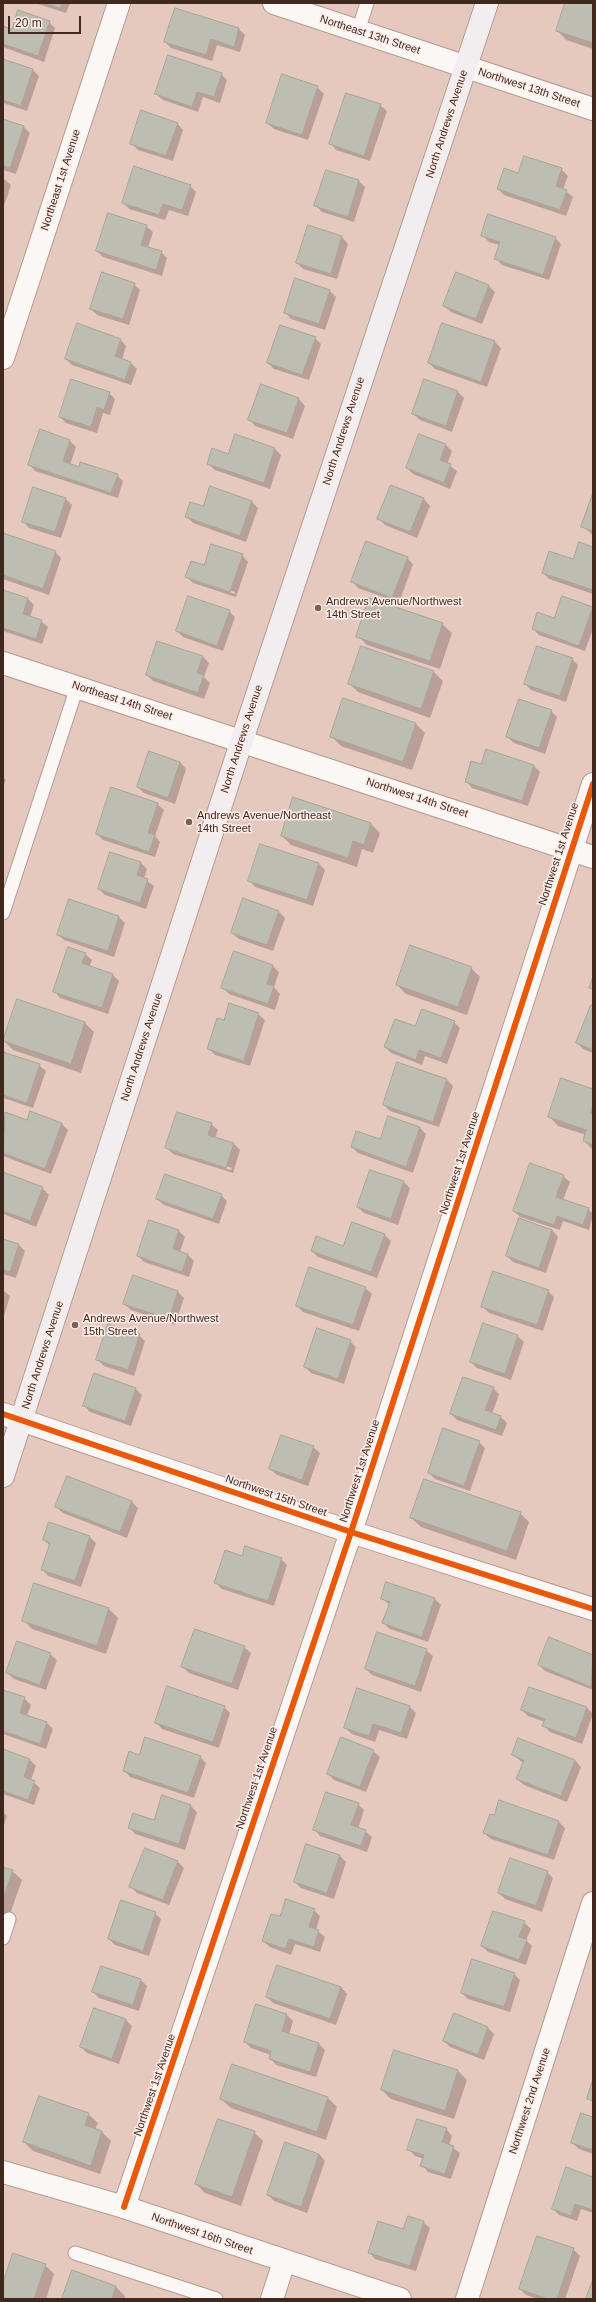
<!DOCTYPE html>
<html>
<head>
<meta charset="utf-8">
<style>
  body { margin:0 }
  #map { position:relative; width:596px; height:2302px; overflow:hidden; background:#e6c9be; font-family:Arial,sans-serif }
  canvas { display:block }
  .frame { position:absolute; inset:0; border:4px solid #41281f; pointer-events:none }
  .scale { position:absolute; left:8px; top:16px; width:73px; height:18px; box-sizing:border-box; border:2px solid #41281f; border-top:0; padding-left:5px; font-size:12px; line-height:14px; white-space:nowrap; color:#41281f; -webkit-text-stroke:3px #fbede8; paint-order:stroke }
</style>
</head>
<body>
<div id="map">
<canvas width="596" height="2302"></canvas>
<div class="frame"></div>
<div class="scale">20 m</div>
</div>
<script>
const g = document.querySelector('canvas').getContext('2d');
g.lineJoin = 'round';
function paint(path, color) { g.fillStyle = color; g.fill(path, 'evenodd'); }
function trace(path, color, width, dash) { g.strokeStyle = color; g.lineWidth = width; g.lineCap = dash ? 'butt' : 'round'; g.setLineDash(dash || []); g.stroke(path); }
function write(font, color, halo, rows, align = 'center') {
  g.font = font + ' Arial,sans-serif'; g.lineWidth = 3; g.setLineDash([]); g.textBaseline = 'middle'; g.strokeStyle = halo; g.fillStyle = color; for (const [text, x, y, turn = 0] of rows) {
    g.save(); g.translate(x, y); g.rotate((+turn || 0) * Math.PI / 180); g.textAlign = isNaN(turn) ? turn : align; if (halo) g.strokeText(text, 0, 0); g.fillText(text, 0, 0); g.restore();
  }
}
paint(new Path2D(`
  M35 3H70L66 13Z
  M566 3H593V49L566 40 557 30Z
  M175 9 239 29 245 35 240 52 217 45 212 61 171 48 165 42Z
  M49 22 55 28 44 62 3 47V27L13 31Z
  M3 60 33 70 39 76 27 111 3 103Z
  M221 74 227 80 220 103 203 97 198 112 163 100 156 94Z
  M317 87 324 94 308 140 274 129 267 123Z
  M380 105 387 111 370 161 336 150 330 143Z
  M3 120 24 127 30 133 16 174 3 170Z
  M177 123 183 130 173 161 138 150 131 143Z
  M561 169 568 176 563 189 573 197 566 216 504 195 498 189 518 174Z
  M3 178 11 185 3 209Z
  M359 181 365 187 354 222 322 212 316 206Z
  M190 186 196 192 188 216 169 210 165 220 129 209 123 202Z
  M146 226 153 232 148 248 161 252 167 258 162 276 103 257 97 251Z
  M308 226 342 237 348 244 337 279 303 269 297 263Z
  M482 235 555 238 561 244 549 280 502 265 496 258 500 245 489 242Z
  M134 284 140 290 129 325 97 315 91 309Z
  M489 286 495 292 482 324 451 312 444 306Z
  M329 290 336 297 325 330 291 319 285 312Z
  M442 324 495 342 501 348 487 387 435 369 429 363Z
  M315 338 321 344 309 380 274 369 268 363Z
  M120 339 126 346 122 360 131 363 137 369 131 385 72 365 66 359Z
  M425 381 458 392 464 398 452 432 420 420 413 414Z
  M261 386 299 399 305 406 293 439 255 426 249 419Z
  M109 393 115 399 110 415 103 413 97 433 66 423 60 417Z
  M40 431 70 441 76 447 70 465 117 475 123 481 118 498 35 471 29 464Z
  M235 435 275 449 281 455 270 489 215 470 208 464 229 455Z
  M420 435 446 445 452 451 447 464 457 471 450 489 413 474 407 468Z
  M392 486 424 499 430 506 417 538 385 525 378 518Z
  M210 487 252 502 258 508 246 542 193 523 187 517 203 508Z
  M593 496V535L583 527Z
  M66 499 72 505 61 538 29 528 23 521Z
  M3 534 55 552 61 558 49 595 3 579Z
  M593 548V594L549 579 543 573 574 560Z
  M242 555 248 562 236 597 193 583 187 577 204 567ZM193 578 235 592V594L193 580Z
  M407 558 413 564 399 603 358 588 352 581Z
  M3 591 28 599 34 605 30 617 41 621 48 627 42 644 3 631Z
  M592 608 593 629 585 651 539 635 533 629Z
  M229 611 235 617 223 651 183 637 177 631Z
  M442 624 452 633 440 669 367 645 358 636Z
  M362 647 434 672 443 681 430 718 358 692 349 683Z
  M203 657 209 663 204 677 210 683 204 699 153 681 147 675Z
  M572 659 578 665 566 702 531 690 525 684Z
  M551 711 557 717 545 754 514 743 507 737Z
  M416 724 425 733 412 770 341 746 332 737Z
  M180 762 186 769 175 804 144 793 138 787Z
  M482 765 534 766 540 772 528 806 472 788 466 781Z
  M3 777 6 780 3 787Z
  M157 804 164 810 155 836 160 842 155 857 103 840 97 834Z
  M371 824 380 833 373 853 362 849 357 867 291 845 282 836Z
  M261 845 319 864 325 870 313 906 255 887 249 880Z
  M141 863 147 869 144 879 154 886 146 909 105 895 99 889Z
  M69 900 119 917 125 923 114 957 64 940 58 934Z
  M278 911 285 918 273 951 239 939 232 933Z
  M85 954 92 960 89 967 113 975 119 981 108 1014 60 998 54 991Z
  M273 966 279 972 274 987 280 994 275 1010 229 994 223 988Z
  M471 968 480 977 467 1015 406 994 397 985Z
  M593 1007V1053L583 1049 577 1043Z
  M258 1014 265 1020 250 1066 215 1055 208 1048 225 1021Z
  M454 1022 460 1028 447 1064 425 1056 422 1065 391 1053 385 1047 416 1028Z
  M85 1023 94 1032 81 1073 13 1050 4 1041Z
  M3 1053 39 1065 46 1071 33 1108 3 1098Z
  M398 1063 447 1080 453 1086 439 1127 390 1111 384 1105Z
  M593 1090V1150L584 1141 586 1135 558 1126 549 1116Z
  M5 1113 27 1121 62 1124 68 1130 51 1174 3 1156V1119Z
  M211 1124 218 1130 215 1138 234 1144 240 1150 233 1173 173 1154 166 1147ZM173 1149 232 1168 231 1170 173 1151Z
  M420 1128 426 1134 413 1173 358 1153 352 1147Z
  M3 1173 42 1188 49 1195 36 1227 3 1214Z
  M563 1176 570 1182 563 1200 588 1209 593 1214 589 1230 563 1221 560 1230 520 1217 514 1211Z
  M404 1182 410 1188 398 1225 364 1213 358 1207Z
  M221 1195 227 1201 219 1224 164 1205 157 1199Z
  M519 1219 552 1230 558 1237 546 1273 513 1262 507 1256Z
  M179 1231 185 1237 180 1252 188 1255 194 1261 189 1277 144 1262 138 1256Z
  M384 1234 391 1241 377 1278 318 1257 312 1251 344 1247Z
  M3 1240 19 1245 25 1251 16 1278 3 1274Z
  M365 1288 372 1294 359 1331 303 1312 297 1306Z
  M3 1290 10 1296 3 1319Z
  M548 1291 554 1297 543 1331 489 1313 483 1307Z
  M178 1292 184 1298 175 1325 131 1310 124 1304Z
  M139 1335 145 1341 134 1376 104 1366 97 1359Z
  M517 1336 524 1342 511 1380 477 1368 471 1362Z
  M350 1341 356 1347 344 1384 311 1373 305 1367Z
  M135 1388 142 1395 131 1426 90 1412 84 1406Z
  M493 1388 499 1394 492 1414 501 1417 507 1423 502 1436 457 1420 451 1414Z
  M479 1442 485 1448 470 1491 435 1479 429 1473Z
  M313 1447 320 1453 308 1486 277 1475 270 1469Z
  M68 1477 132 1502 138 1508 127 1538 63 1513 56 1507Z
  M520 1513 529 1522 516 1560 421 1527 411 1518Z
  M50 1523 90 1537 96 1543 81 1587 48 1576 42 1569 50 1546 44 1540Z
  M281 1559 287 1565 274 1606 222 1589 216 1583Z
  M387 1583 435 1599 441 1605 428 1642 390 1629 383 1623 390 1605 382 1598Z
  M109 1609 118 1618 106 1654 32 1629 23 1620Z
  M549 1639 593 1656V1690L545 1671 539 1665Z
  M244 1647 251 1653 238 1690 189 1673 183 1667Z
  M426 1650 433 1656 421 1692 372 1675 366 1669Z
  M50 1654 57 1660 46 1690 14 1679 7 1673Z
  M358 1689 410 1707 416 1713 407 1739 379 1730 375 1742 352 1734 345 1728Z
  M3 1691 24 1698 31 1705 27 1716 47 1723 53 1729 46 1749 3 1734Z
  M224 1707 230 1713 219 1748 162 1729 156 1722Z
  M587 1708 593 1714 582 1744 550 1732 544 1726 545 1722 528 1716 522 1710Z
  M3 1750 30 1760 36 1766 31 1780 40 1788 34 1805 3 1794Z
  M373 1751 380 1757 366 1792 334 1780 328 1774Z
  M513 1755 575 1760 581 1767 567 1802 524 1785 517 1779 523 1763Z
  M140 1756 200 1757 206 1763 194 1798 130 1777 124 1770Z
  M163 1797 191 1806 197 1812 185 1850 135 1834 129 1827 155 1821Z
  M358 1804 364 1810 358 1829 365 1831 372 1837 367 1852 320 1836 314 1829Z
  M3 1812 7 1816 3 1828Z
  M559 1822 565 1828 554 1860 491 1839 484 1833Z
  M145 1849 178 1862 184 1868 169 1905 137 1893 130 1886Z
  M340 1856 346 1862 334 1899 301 1888 295 1882Z
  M3 1868 12 1871 22 1880 9 1917 3 1915Z
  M547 1872 553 1878 542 1912 505 1899 499 1893Z
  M314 1910 320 1916 316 1930 325 1937 320 1952 295 1944 291 1955 270 1947 263 1941 281 1918Z
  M155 1913 161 1919 149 1956 115 1945 109 1939Z
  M524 1922 531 1929 526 1940 532 1946 526 1965 488 1952 482 1946Z
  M101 1967 141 1980 147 1986 139 2011 99 1998 93 1992Z
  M514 1974 520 1980 510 2012 468 1999 462 1993Z
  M341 1987 347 1994 336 2025 273 2003 267 1997Z
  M256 2005 287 2015 293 2021 289 2034 319 2044 325 2050 316 2077 276 2065 270 2058 271 2055 251 2048 245 2042Z
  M94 2009 126 2020 132 2026 119 2064 87 2053 81 2047Z
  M488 2028 494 2034 484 2060 450 2047 444 2041Z
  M395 2051 458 2071 467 2080 454 2119 391 2099 382 2090Z
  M328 2098 337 2107 326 2140 231 2108 221 2099Z
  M88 2114 98 2123 95 2130 102 2132 111 2141 100 2174 33 2151 24 2142Z
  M593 2118V2154L579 2149 572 2143Z
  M446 2129 452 2136 449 2145 460 2153 451 2179 428 2172 422 2165 424 2159 415 2156 408 2149Z
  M254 2132 263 2141 241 2206 205 2193 196 2184Z
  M319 2154 325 2161 307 2213 274 2201 268 2195Z
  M593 2178V2213L581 2209 577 2221 559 2215 553 2209Z
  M423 2222 430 2228 416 2271 375 2259 369 2252 404 2230Z
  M573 2249 580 2256 565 2299H538L526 2295 520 2289Z
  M45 2265 54 2274 46 2299H3V2286Z
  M73 2272 116 2287 125 2296 124 2299H64Z`), '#0003');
const building = new Path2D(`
  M45 3H62L60 8Z
  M565 3H593V43L556 31Z
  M175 8 239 28 234 47 211 39 206 55 164 42Z
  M18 10 50 21 38 56 3 44V26L12 29Z
  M168 55 222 73 214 97 197 92 192 107 155 94Z
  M3 59 33 69 21 106 3 100Z
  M282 74 318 86 302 135 266 123Z
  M346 93 381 104 364 156 329 144Z
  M141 110 178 123 166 156 130 144Z
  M3 119 24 126 10 168 3 166Z
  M524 156 562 168 556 186 567 190 560 210 497 189 504 168 518 173Z
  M134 166 191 185 182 210 163 204 159 215 122 203Z
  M326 170 359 180 348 217 314 206Z
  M108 213 147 225 141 245 162 251 156 270 96 251Z
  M488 214 556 237 543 275 494 259 500 242 481 236Z
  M308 225 342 236 331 274 296 263Z
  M102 272 135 283 123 319 90 309Z
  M456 272 489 285 476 319 443 306Z
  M295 278 330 290 319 324 284 313Z
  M77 323 121 339 115 356 131 362 125 380 65 359Z
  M442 323 495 341 481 382 428 363Z
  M280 325 316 337 302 375 267 363Z
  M71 379 110 392 104 410 97 407 91 427 59 417Z
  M424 379 458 391 446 426 412 414Z
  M261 384 299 398 287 433 248 420Z
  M40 429 70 440 63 461 79 467 80 462 118 474 111 493 28 465Z
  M235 434 275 448 264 483 207 464 212 448 228 454Z
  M419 434 446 444 440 460 451 464 444 483 406 468Z
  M391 485 424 498 410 532 377 519Z
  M210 486 252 501 240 536 185 517 190 502 203 506Z
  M33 487 66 498 55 532 22 522Z
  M593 493V531L581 527Z
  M3 533 56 551 43 589 3 575Z
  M366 541 408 557 392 598 351 582Z
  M579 542 593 547V590L542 573 549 551 573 559Z
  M211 544 243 554 230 592 185 577 191 561 204 565Z
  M3 590 28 598 23 614 42 620 36 639 3 628Z
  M188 596 230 610 217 646 176 631Z
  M562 596 593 607 579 646 532 629 537 612 554 618Z
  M369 598 443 623 430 661 356 637Z
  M157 641 203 656 197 673 204 675 198 693 146 675Z
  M361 646 434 671 421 709 348 684Z
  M537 646 573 658 560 696 524 684Z
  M343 698 416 723 403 762 330 737Z
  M519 699 552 710 539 748 506 737Z
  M486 749 534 765 522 801 465 782 471 761 481 764Z
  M149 751 180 762 168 798 137 787Z
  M111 787 158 803 148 833 155 835 149 852 96 834Z
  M293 797 371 823 364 845 353 841 348 858 281 836Z
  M260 844 319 863 307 900 248 881Z
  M110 852 141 862 137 875 148 879 140 903 98 889Z
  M243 898 279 911 267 945 231 933Z
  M69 899 119 916 108 951 57 935Z
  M410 945 472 967 458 1007 396 985Z
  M68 947 86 953 82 963 113 974 102 1008 53 992Z
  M234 951 273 965 267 984 274 986 268 1004 221 988Z
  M593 977V989L589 988Z
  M17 999 85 1022 71 1064 3 1041Z
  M229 1003 259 1013 244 1061 207 1049 217 1018 224 1020Z
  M591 1005H593V1050L576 1043Z
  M422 1009 455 1021 441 1058 419 1050 416 1060 384 1047 395 1019 415 1026Z
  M3 1052 40 1064 27 1103 3 1095Z
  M397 1062 447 1079 433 1122 383 1105Z
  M561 1078 593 1089V1105L590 1113 593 1114V1145L583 1141 586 1130 548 1117Z
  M30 1111 62 1123 45 1169 3 1153 5 1112 27 1120Z
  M177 1112 212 1123 208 1135 234 1143 226 1168 165 1148Z
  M388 1116 420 1127 406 1167 351 1147 356 1131 380 1139Z
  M530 1163 564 1175 556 1197 589 1208 583 1225 557 1216 554 1225 513 1211Z
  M370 1170 404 1181 391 1219 357 1207Z
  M3 1172 43 1187 30 1221 3 1211Z
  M165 1174 222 1194 213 1219 156 1199Z
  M519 1218 552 1230 539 1268 506 1256Z
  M149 1220 179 1230 173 1249 188 1254 182 1272 137 1256Z
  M352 1222 385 1234 371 1272 311 1251 316 1236 343 1246Z
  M3 1239 19 1244 10 1272 3 1270Z
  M309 1267 366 1287 353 1325 296 1306Z
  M493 1271 549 1290 537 1325 481 1307Z
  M133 1275 178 1291 169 1319 123 1304Z
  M483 1323 518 1335 505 1374 470 1362Z
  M108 1324 140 1334 128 1370 96 1360Z
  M317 1328 351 1340 338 1379 304 1367Z
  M94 1373 136 1388 125 1421 83 1406Z
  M463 1377 494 1387 485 1410 501 1416 496 1430 450 1414Z
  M443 1428 480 1441 464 1486 428 1473Z
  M281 1435 314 1446 302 1480 269 1469Z
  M67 1476 132 1501 120 1532 55 1507Z
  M424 1479 521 1512 507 1551 410 1518Z
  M49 1522 90 1536 75 1581 41 1570 50 1543 43 1540Z
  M245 1546 282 1558 268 1601 214 1583 225 1550 242 1556Z
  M386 1582 435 1598 422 1637 382 1623 390 1602 381 1599Z
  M34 1583 109 1608 97 1646 22 1621Z
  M195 1629 245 1646 232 1684 181 1667Z
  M377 1632 427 1649 415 1686 365 1669Z
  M549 1637 593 1655 591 1687 538 1665Z
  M17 1641 51 1653 40 1685 6 1673Z
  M167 1686 225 1706 213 1742 155 1723Z
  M529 1687 587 1707 576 1738 542 1726 545 1719 521 1710Z
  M357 1688 410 1706 401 1733 373 1724 369 1736 344 1728Z
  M3 1690 25 1697 20 1713 47 1722 40 1744 3 1731Z
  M145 1737 201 1756 188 1793 123 1771 129 1751 139 1755Z
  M341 1737 374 1750 360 1787 327 1774Z
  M518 1738 575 1760 561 1796 516 1779 524 1760 512 1755Z
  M3 1749 30 1759 24 1777 35 1781 28 1800 3 1791Z
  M326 1792 359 1803 351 1825 366 1830 361 1846 313 1830Z
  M162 1795 191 1805 179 1844 128 1828 133 1813 154 1820Z
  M499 1800 559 1821 548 1855 483 1833 490 1814 494 1815Z
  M306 1844 340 1855 327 1893 294 1882Z
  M145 1848 178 1861 163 1900 129 1887Z
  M510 1858 548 1871 536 1906 498 1893Z
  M3 1867 13 1870 3 1899Z
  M286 1899 315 1909 309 1927 319 1930 314 1947 289 1939 285 1949 262 1941 271 1914 280 1916Z
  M121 1900 156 1912 143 1951 108 1939Z
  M493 1911 525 1921 519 1937 527 1939 519 1960 481 1946Z
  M472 1959 515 1973 504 2007 461 1993Z
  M277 1965 341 1987 330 2019 266 1997Z
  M101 1966 141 1979 133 2005 92 1992Z
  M256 2004 287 2014 282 2031 319 2043 310 2072 269 2059 271 2051 244 2042Z
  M94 2008 126 2019 112 2059 80 2047Z
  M454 2013 488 2027 478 2055 443 2041Z
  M394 2050 458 2070 445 2111 381 2090Z
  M232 2064 328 2097 317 2132 220 2099Z
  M593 2079V2101L587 2099Z
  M39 2096 89 2113 85 2125 102 2131 91 2166 23 2142Z
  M581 2113 593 2117V2150L571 2143Z
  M218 2119 255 2131 232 2197 195 2184Z
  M417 2119 447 2128 442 2142 454 2146 445 2174 420 2166 424 2155 407 2150Z
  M285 2142 319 2154 301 2207 267 2195Z
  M566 2167 593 2177V2210L575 2204 571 2216 552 2209Z
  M408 2216 424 2221 410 2266 368 2253 378 2221 403 2229Z
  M537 2236 574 2248 557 2299H548L519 2289Z
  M13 2253 46 2264 34 2299H3V2283Z
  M72 2270 116 2286 112 2299H62Z
  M593 2279V2299H586Z`);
paint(building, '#bdbdb1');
trace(building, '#a6a59a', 1);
const service = new Path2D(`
  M358 31 367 3
  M3 913 77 687
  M3 1938 9 1919
  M75 2253 216 2299`);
const minor = new Path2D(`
  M3 358 119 3
  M3 663 593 857
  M3 1414 351 1532 593 1609
  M124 2207 351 1532 593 784
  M272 2299 284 2262
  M467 2299 593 1903`);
const tertiary = new Path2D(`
  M274 3 593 109
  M3 2172 124 2207 400 2299`);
const secondary = new Path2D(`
  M3 1476 242 740 487 3`);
trace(service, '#b39b91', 15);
trace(minor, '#b39b91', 24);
trace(tertiary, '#b39b91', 24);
trace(secondary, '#b39b91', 24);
trace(service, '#fbf7f5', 13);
trace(minor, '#fbf7f5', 22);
trace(tertiary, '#fbf7f5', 22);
trace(secondary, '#f2eeef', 22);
trace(new Path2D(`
  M3 1414 351 1532 593 1609
  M124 2207 351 1532 593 784`), '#e8590c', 6);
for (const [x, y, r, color] of [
  [318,608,4,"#7b6057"],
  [189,822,4,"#7b6057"],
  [75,1325,4,"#7b6057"]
]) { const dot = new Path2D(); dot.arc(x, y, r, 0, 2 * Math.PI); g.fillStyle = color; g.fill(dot); trace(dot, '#fbede8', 1.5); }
write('11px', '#41281f', '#fbede8', [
  ["Northeast 13th Street",370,35,18],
  ["Northwest 13th Street",529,88,18],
  ["North Andrews Avenue",447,124,-72],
  ["Northeast 1st Avenue",61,180,-72],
  ["North Andrews Avenue",344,431,-72],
  ["Northeast 14th Street",122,701,18],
  ["North Andrews Avenue",242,739,-72],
  ["Northwest 14th Street",417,798,18],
  ["Northwest 1st Avenue",559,854,-72],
  ["North Andrews Avenue",142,1047,-72],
  ["Northwest 1st Avenue",460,1163,-72],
  ["North Andrews Avenue",43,1355,-72],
  ["Northwest 1st Avenue",360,1471,-72],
  ["Northwest 15th Street",276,1496,19],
  ["Northwest 1st Avenue",257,1778,-71],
  ["Northwest 1st Avenue",155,2085,-71],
  ["Northwest 2nd Avenue",530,2101,-72],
  ["Northwest 16th Street",202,2234,19]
]);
write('11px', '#41281f', '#fbede8', [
  ["Andrews Avenue/Northwest",326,602],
  ["14th Street",326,615],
  ["Andrews Avenue/Northeast",197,816],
  ["14th Street",197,829],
  ["Andrews Avenue/Northwest",83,1319],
  ["15th Street",83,1332]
], 'left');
</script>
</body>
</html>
